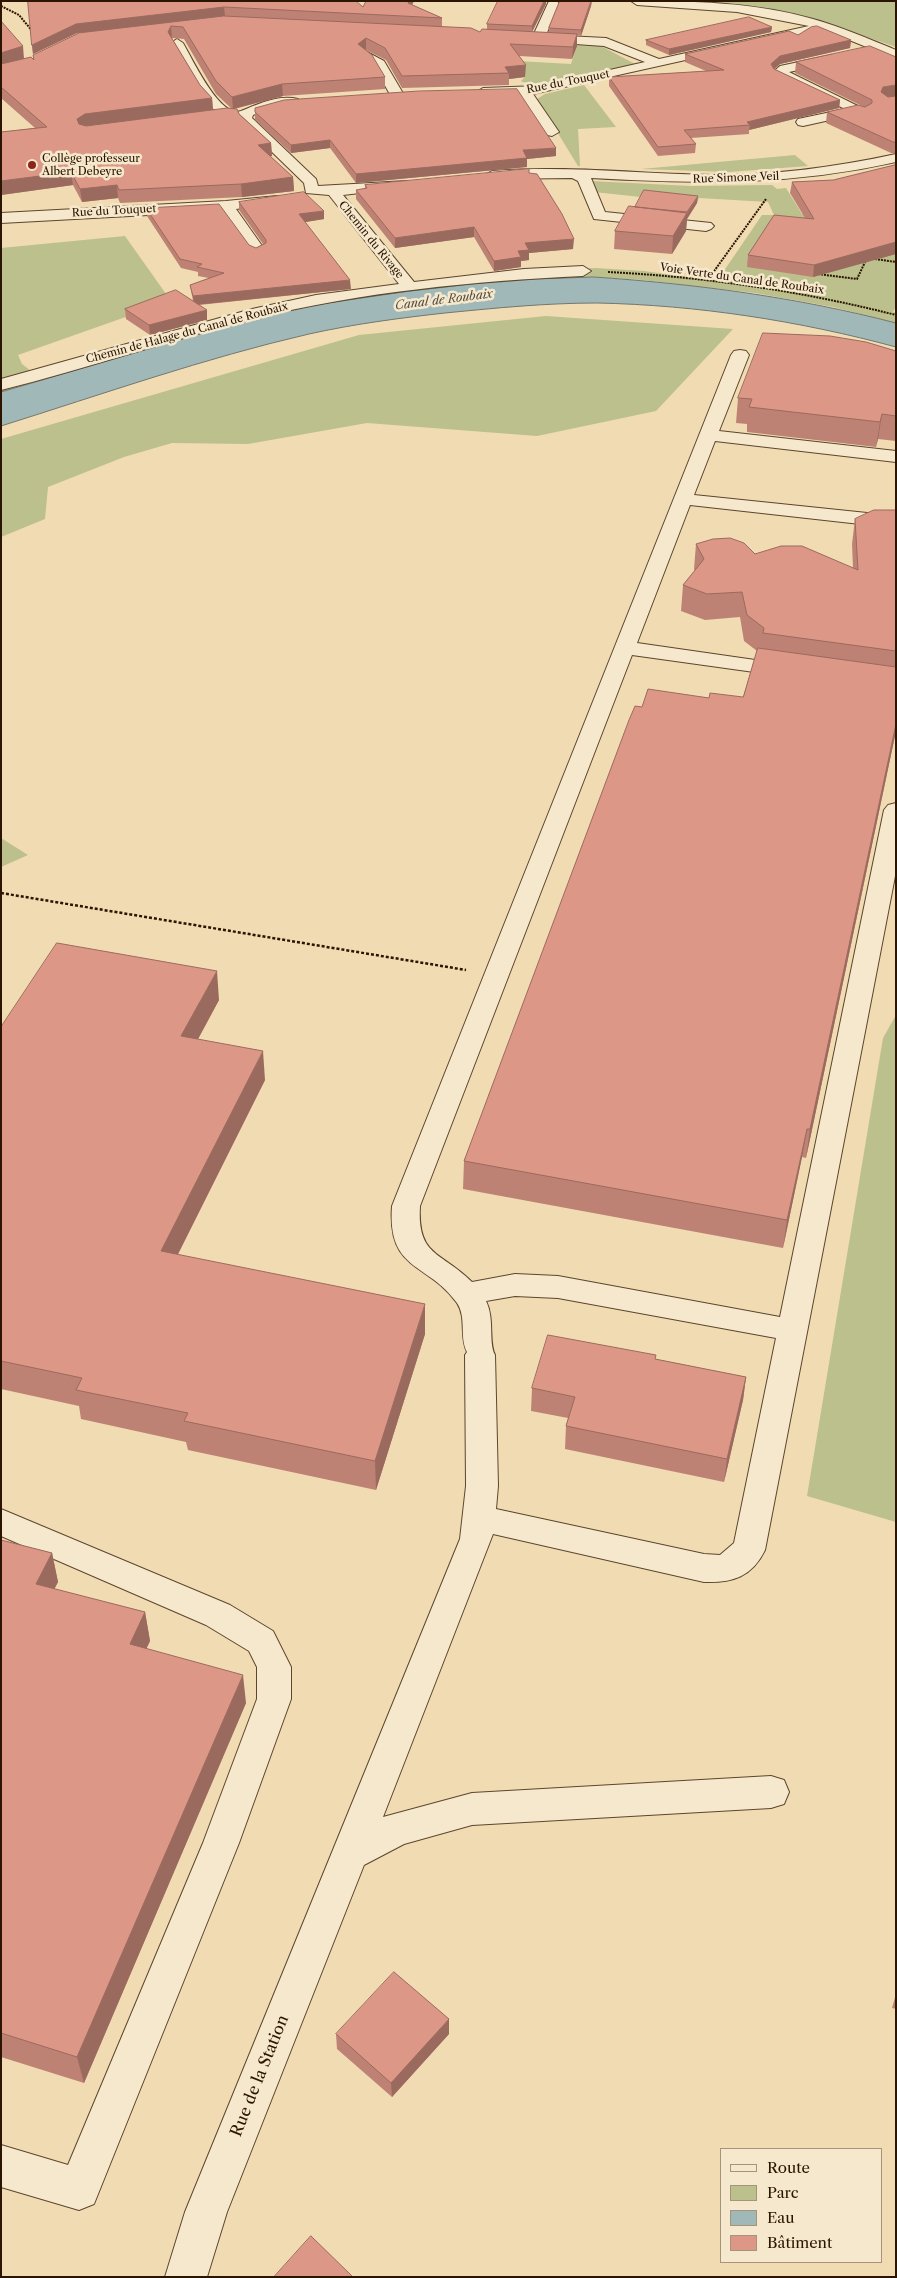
<!DOCTYPE html>
<html>
<head>
<meta charset="utf-8">
<style>
  body { margin:0 }
  #map { position:relative; width:897px; height:2278px; overflow:hidden; background:#f1dbb2; font-family:"Libre Caslon Text",serif }
  canvas { display:block }
  .frame { position:absolute; inset:0; border:2px solid #2b1501; pointer-events:none }
  .legend { position:absolute; left:720px; top:2148px; width:162px; height:115px; box-sizing:border-box; background:#f6e8cd; border:1px solid #a5947b; margin:0; padding:6px 9px; list-style:none; font-size:15px; color:#2b1501 }
  .legend li { display:flex; align-items:center; gap:10px; height:25px }
  .legend b { width:25px; border:1px solid #a5947b }
</style>
</head>
<body>
<div id="map">
<canvas width="897" height="2278"></canvas>
<div class="frame"></div>
<ul class="legend">
<li><b style="height:6px;background:#f6e8cd"></b>Route</li>
<li><b style="height:14px;background:#bbc08c"></b>Parc</li>
<li><b style="height:14px;background:#a0b8b8"></b>Eau</li>
<li><b style="height:14px;background:#dd9787"></b>Bâtiment</li>
</ul>
</div>
<script>
const g = document.querySelector('canvas').getContext('2d');
g.lineJoin = 'round';
function paint(path, color) { g.fillStyle = color; g.fill(path, 'evenodd'); }
function trace(path, color, width, dash) { g.strokeStyle = color; g.lineWidth = width; g.lineCap = dash ? 'butt' : 'round'; g.setLineDash(dash || []); g.stroke(path); }
function write(font, color, halo, rows, align = 'center') {
  g.font = font + ' "Libre Caslon Text",serif'; g.lineWidth = 5; g.setLineDash([]); g.textBaseline = 'middle'; g.strokeStyle = halo; g.fillStyle = color; for (const [text, x, y, turn = 0] of rows) {
    g.save(); g.translate(x, y); g.rotate((+turn || 0) * Math.PI / 180); g.textAlign = isNaN(turn) ? turn : align; if (halo) g.strokeText(text, 0, 0); g.fillText(text, 0, 0); g.restore();
  }
}
paint(new Path2D(`
  M684 1H896V47L810 18 733 5Z
  M577 45 601 46 635 64 532 86 521 81 525 77 517 61 571 64Z
  M584 85 616 127 578 129 580 166H578L537 99 545 94Z
  M795 155 808 166 729 172 641 169Z
  M590 181 691 186 772 185 777 189 786 188 802 214 884 211 896 208V306L893 312 896 313V323L833 307 755 293 642 280 594 277 410 291 299 307 247 320 1 392V248L125 236 171 301 18 355 22 364 31 371 285 304 548 270 596 268 644 271 717 281 762 215H774L768 202 699 198 697 203 594 192Z
  M546 316 733 329 656 411 537 436 367 423 248 444 172 443 124 457 48 487 45 519 1 537V439L359 335Z
  M1 838 28 855 1 867Z
  M896 1015V1522L807 1496 883 1038Z`), '#bbc08c');
const water = new Path2D(`
  M594 277C696 284 796 297 896 323V347C800 321 697 305 597 303 546 303 496 308 445 313 400 318 354 324 309 334 205 358 103 394 1 426V392L247 320 299 307 410 291 507 280Z`);
paint(water, '#a0b8b8');
trace(water, '#71776f', 1);
const minor = new Path2D(`
  M549 1H557L559 4 546 35 606 38 659 59 809 26 737 12 637 5 631 1C692 1 754 2 813 19 842 27 869 39 896 50V59L827 31 802 34 533 94 559 132 552 136 547 135 520 95 483 96 476 92 483 88 539 86 645 62 604 46 533 41 532 38Z
  M177 39 183 43C192 58 220 119 241 111 258 104 279 94 298 99L300 102 298 105 270 109 253 115 252 118 316 179 318 186 407 181 409 184 407 187 402 188 343 195 414 282 524 269 583 266 591 271 583 276C474 281 362 292 256 318 171 339 87 369 1 390V379L252 309 316 295 399 284 329 195 306 193 304 183 239 120 221 116 206 102 191 81 171 43Z
  M367 52 384 61 404 95 402 98H392L374 66 360 56 362 53Z
  M832 55 839 59 837 62 789 72 870 112 863 116 857 114 803 126 798 125 796 122 798 119 845 109 772 73 780 66Z
  M896 154V162C788 186 700 184 591 178L605 212 711 223 714 226 711 229 706 231 594 219 578 181 572 178 492 179 485 175 492 171C567 165 640 174 715 175 776 175 836 167 896 154Z
  M277 196 284 200 282 203 236 209 265 250 257 255 251 253 222 211 1 223V213L226 201Z
  M740 350 746 351 749 355 719 431 896 451V462L715 441 694 495 896 516V528L690 505 637 643 790 665 798 666 801 671 798 676 790 677 632 655 420 1206C417 1257 441 1251 472 1282L515 1274 558 1276 780 1317 884 810 888 805 896 803V871L765 1550C752 1577 732 1583 704 1582L493 1534 383 1817 472 1793 771 1776 784 1780 789 1792 784 1804 771 1808 472 1825 404 1844 364 1865 227 2212 207 2277H165L185 2212 460 1539 466 1486 465 1355 467 1352C459 1337 467 1318 457 1303 428 1262 387 1272 392 1206L731 355 734 351ZM515 1296 558 1298 776 1338 734 1543 720 1555 704 1554 496 1509 498 1486 495 1355C488 1342 495 1319 486 1301Z
  M1 1509 230 1605 273 1631 291 1667V1699L239 1843 94 2204 79 2210 1 2187V2145L68 2165 203 1843 257 1699V1667L249 1651 206 1625 1 1536Z`);
trace(minor, '#5c462d', 2);
trace(new Path2D(`
  M1 6 19 15 33 32
  M875 259 896 262
  M608 272C706 277 801 291 896 315
  M818 274 857 279 866 260
  M707 281 766 199`), '#2b1501', 2, [2, 1]);
trace(new Path2D(`
  M1 893 466 970`), '#2b1501', 2.5, [3, 2]);
paint(minor, '#f6e8cd');
paint(new Path2D(`
  M28 1 363 7 366 1H414L412 5 442 18V27L480 32 487 29V24L546 4 532 32H549V28L592 1 591 6 581 36 577 35V46L572 59 519 56 525 77 509 79V85L402 88 386 60 366 50 385 77V89L283 96 234 109 271 143 272 156H270L293 177 294 191 242 197 120 203 118 198 82 202 73 185 1 195V132L35 128 1 98V21L24 58 34 60 79 33H77L33 54ZM172 38 184 39 216 94 232 109 213 110 212 98 200 85Z
  M772 27 771 32 669 55 646 45V40Z
  M798 35 851 40 850 48 780 64 774 69 840 100 839 108 749 130V134L691 138 696 144 695 153 658 156 609 86V77L706 71 685 62V54Z
  M796 62 896 96V153H891L826 123 827 112 862 106 795 73Z
  M255 112 556 156 527 159V167L356 183 330 148 291 153 255 120Z
  M896 165V254L813 277 747 267 748 255 805 218 790 193 792 182 833 180Z
  M529 173 573 249 529 253V260L521 261V267L494 271 474 237 395 248 356 199V190L365 189V185Z
  M239 202 324 211V219L305 222 351 289 199 305 207 320 150 335 126 319 125 309 193 301 190 285 209 278 198 276V272L181 268 147 216 146 208 256 248 263 244 239 210Z
  M697 203 687 219 686 231 672 254 614 249 615 231 635 207Z
  M896 351V441L878 439 876 447 747 432V424L736 423 738 398Z
  M896 510V731L806 1158 802 1157 783 1248 463 1189 464 1161 642 707 709 698 743 697 757 651 744 641 740 617 705 620 681 611 683 585 695 571 694 569 696 544 755 554 853 568 852 544 855 519Z
  M219 1000 198 1039 265 1080 178 1254 425 1334 376 1490 188 1450 186 1442 81 1419 79 1406 1 1389V1027Z
  M655 1359 746 1377 743 1400 724 1482 565 1449 566 1426 568 1418 531 1411 532 1388Z
  M1 1540 52 1553 58 1582 54 1589 145 1612 150 1641 146 1649 246 1703 84 2083 1 2057Z
  M896 1994V2009L892 2008Z
  M336 2034H449L392 2097 337 2049Z`), '#be8274');
paint(new Path2D(`
  M409 1H414L408 12V3Z
  M544 1H546V4L532 32V26Z
  M592 1 591 6 581 36V30Z
  M224 7 225 16 77 33 33 54 32 45 76 24Z
  M171 26 172 38 168 32Z
  M772 27 771 32 669 55V49Z
  M577 34V46L572 59 573 47Z
  M366 38V50L358 44Z
  M851 40 850 48 780 64 770 73 771 64 780 56Z
  M23 46 24 59 1 65V53Z
  M526 65 525 77 509 79V73L505 67Z
  M282 84 283 96 233 109 232 97Z
  M896 85V96L881 98V92L883 87Z
  M212 98 213 111 78 132 77 119 85 114Z
  M840 100 839 108 749 130 750 125 747 122Z
  M330 140V148L291 153V145Z
  M271 143 272 156 258 158V145Z
  M556 148V156L527 159V167L356 183V174L523 150Z
  M71 172 73 185 1 195V181Z
  M293 177 294 191 242 197 241 184Z
  M117 185 118 198 82 202 80 189Z
  M698 196 697 203 687 219 686 231 672 254 673 236Z
  M324 211V219L300 223 299 214Z
  M474 227V237L395 248V238Z
  M574 239 573 249 529 253V260L521 261V267L494 271V261L518 251 525 243Z
  M896 242V254L813 277 814 265Z
  M350 280 351 289 194 305 193 296Z
  M207 310V320L150 335 149 325Z
  M882 414 878 439 876 447 880 422Z
  M896 724V731L806 1158 810 1129Z
  M217 971 219 1000 184 1065 181 1036Z
  M263 1051 265 1080 165 1280 161 1251Z
  M807 1129 802 1157 783 1248 787 1220Z
  M425 1304V1334L376 1490 375 1461Z
  M746 1377 743 1400 724 1482 727 1459Z
  M52 1553 58 1582 42 1613 36 1584Z
  M145 1612 150 1641 135 1673 130 1644Z
  M243 1675 246 1703 84 2083 77 2057Z
  M449 2019V2034L392 2097 391 2083Z`), '#9b6a5e');
const building = new Path2D(`
  M28 1H356L363 7 366 1H409L408 3 442 18 224 7 76 24 32 45Z
  M498 1H544L532 26 487 24Z
  M560 1H591L581 30 549 28Z
  M224 16 471 28 480 32 482 29 577 34 573 47 510 44 526 65 505 67 509 73 402 76 385 48 366 38 358 44 372 55 385 77 282 84 232 97 216 81 183 27 171 26 168 32 200 85 212 98 85 114 77 119 79 124 86 126 227 108 237 109 239 114 271 143 258 145 293 177 241 184 119 190 117 185 80 189 71 172 1 181V132L47 127 1 87V64L31 57 34 60 33 55 79 33Z
  M749 17 772 27 669 49 646 40Z
  M1 21 23 46 1 53Z
  M817 26 851 40 780 56 771 64 774 69 840 100 747 122 750 125 684 130 696 144 658 147 609 77 724 70 685 54 789 31 798 35 811 27Z
  M870 46 896 57V85L883 87 881 92 888 97 896 96V142H893L827 112 858 105 865 107 872 103V100L796 62Z
  M517 89 556 148 523 150 527 158 356 174 330 140 291 145 255 112V108L284 100 419 91Z
  M896 165V242L814 265 748 255 774 215 814 219 792 182 833 180Z
  M529 169V173L537 174 562 214 574 239 525 243 529 250 518 251 521 257 494 261 474 227 395 238 356 190 367 188 365 185Z
  M644 190 698 196 687 212 635 207Z
  M304 192 324 211 299 214 350 280 193 296 190 285 224 273 197 267 202 264 180 259 146 208 219 204 249 245 256 248 266 243V240L239 202Z
  M629 206 687 213 673 236 615 231Z
  M176 290 207 310 149 325 125 309Z
  M763 333 830 336 866 342 896 351V416L882 414 880 422 749 407 752 399 738 398Z
  M874 510H896V651L763 633 764 628 747 615 742 592 707 594 683 585 704 559 696 544 713 539 730 538 744 543 755 554 781 546H802L858 570 855 519Z
  M758 648 896 667V724L810 1129H807L787 1220 464 1161 629 720 635 706 642 707 648 689 709 698 710 693 743 697Z
  M57 943 217 971 181 1036 263 1051 161 1251 425 1304 375 1461 184 1421 188 1413 76 1390 82 1378 1 1361V1027Z
  M548 1335 656 1355 655 1359 746 1377 727 1459 566 1426 575 1397 532 1388Z
  M1 1540 52 1553 36 1584 145 1612 130 1644 243 1675 77 2057 1 2033Z
  M394 1972 449 2019 391 2083 336 2034Z
  M311 2236 353 2277H274Z`);
paint(building, '#dd9787');
trace(building, '#9b6a5e', 1);
for (const [x, y, r, color] of [
  [32,165,5,"#8f2418"]
]) { const dot = new Path2D(); dot.arc(x, y, r, 0, 2 * Math.PI); g.fillStyle = color; g.fill(dot); trace(dot, '#f6e8cd', 2); }
write('11px', '#2b1501', '#f6e8cd', [
  ["Rue du Touquet",568,82,-11],
  ["Rue Simone Veil",736,178,-2],
  ["Rue du Touquet",114,211,-3],
  ["Chemin du Rivage",371,240,51],
  ["Voie Verte du Canal de Roubaix",742,279,8],
  ["Chemin de Halage du Canal de Roubaix",187,333,-15]
]);
write('11px', '#2b1501', '#f6e8cd', [
  ["Collège professeur",42,159],
  ["Albert Debeyre",42,172]
], 'left');
write('italic 12px', '#544e41', '#f6e8cd', [
  ["Canal de Roubaix",444,300,-7]
]);
write('16px', '#2b1501', '#f6e8cd', [
  ["Rue de la Station",260,2076,-68]
]);
</script>
</body>
</html>
